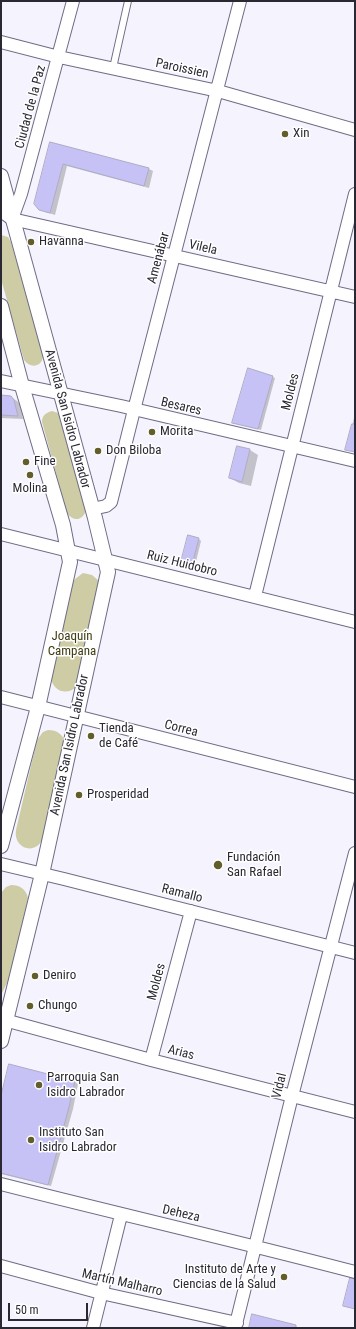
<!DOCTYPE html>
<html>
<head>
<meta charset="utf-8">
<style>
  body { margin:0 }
  #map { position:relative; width:356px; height:1329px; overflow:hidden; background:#f4f3fe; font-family:"Roboto Condensed",sans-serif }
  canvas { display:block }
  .frame { position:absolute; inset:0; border:2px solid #2a2933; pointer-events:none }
  .scale { position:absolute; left:8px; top:1303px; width:80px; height:18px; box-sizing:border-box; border:2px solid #2a2933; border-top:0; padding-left:5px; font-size:12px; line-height:14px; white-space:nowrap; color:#2a2933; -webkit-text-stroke:3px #fff; paint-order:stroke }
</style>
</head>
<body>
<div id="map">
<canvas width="356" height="1329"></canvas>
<div class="frame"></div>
<div class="scale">50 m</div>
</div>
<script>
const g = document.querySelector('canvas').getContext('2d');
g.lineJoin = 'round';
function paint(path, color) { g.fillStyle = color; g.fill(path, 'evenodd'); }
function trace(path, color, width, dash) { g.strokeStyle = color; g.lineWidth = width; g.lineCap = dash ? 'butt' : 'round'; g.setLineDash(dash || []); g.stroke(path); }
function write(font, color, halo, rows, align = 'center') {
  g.font = font + ' "Roboto Condensed",sans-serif'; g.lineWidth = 3; g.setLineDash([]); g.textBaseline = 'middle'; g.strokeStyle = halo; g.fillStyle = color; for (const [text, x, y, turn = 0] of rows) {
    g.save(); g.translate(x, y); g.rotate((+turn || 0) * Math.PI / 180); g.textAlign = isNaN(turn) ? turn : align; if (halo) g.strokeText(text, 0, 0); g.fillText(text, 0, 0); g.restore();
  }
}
paint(new Path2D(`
  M1 235 8 237 11 242 43 354C44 366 31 370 24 360L1 279Z
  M52 411 58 413 60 416 86 510C83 521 73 522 67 513L42 422C42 416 45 413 52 411Z
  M83 573 92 575 99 581 77 686C68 696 53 692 51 678L72 583 75 579Z
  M48 730C57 730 63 734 65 743L43 838C36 856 13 849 16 830L37 740 43 732Z
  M11 885C20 885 26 889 28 898L10 977 1 995V893L6 887Z`), '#cecca4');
paint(new Path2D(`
  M50 143 149 169 153 171 149 188 67 166 55 215 45 212 40 209Z
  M272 377 275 378 261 430 233 423Z
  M1 395 11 397 17 401 20 404 23 419 1 418Z
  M355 413V452L347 449Z
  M237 447 250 450 258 455 251 486 239 483 230 478Z
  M199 539 201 541 194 570 181 566Z
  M75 1082 78 1084 73 1109 51 1186 1 1174V1099Z`), '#0003');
const building = new Path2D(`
  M50 142 149 168 144 186 63 164 50 213 39 210 34 204Z
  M248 368 273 376 258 429 232 423Z
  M1 395 11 396 14 400 18 416 1 415Z
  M352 424H355V452L345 450Z
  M237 446 250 449 242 482 229 478Z
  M188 535 199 538 191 569 180 566Z
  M9 1064 75 1081 69 1107 48 1185 1 1173V1096Z
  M350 1278 355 1279V1309L343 1306Z
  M252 1314 296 1325V1328H249Z`);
paint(building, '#c6c2f6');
trace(building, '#adabc5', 1);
const service = new Path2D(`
  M113 68 128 1`);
const minor = new Path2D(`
  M1 42 59 57 218 91 355 130
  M1 211 12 219 355 297
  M12 219 21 194 73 1
  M1 381 121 406 355 461
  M92 509 106 506 111 502 134 410 240 1
  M1 534 355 622
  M255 596 355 194
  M1 697 355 787
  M1 864 64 879 355 953
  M1 1019 151 1060 355 1112
  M151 1060 191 911
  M1 1184C119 1214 237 1241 355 1272
  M1 1266 101 1293 237 1323
  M93 1328 121 1215
  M235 1328 292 1096 355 853`);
const tertiary = new Path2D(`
  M1 176 95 518 108 572 42 874 1 1041
  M1 306 22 386 63 525 70 562 38 707 1 846`);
trace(service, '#6e6c84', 8);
trace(minor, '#6e6c84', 14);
trace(tertiary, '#6e6c84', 16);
trace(service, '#fff', 6);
trace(minor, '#fff', 12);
trace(tertiary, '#fff', 14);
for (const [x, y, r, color] of [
  [285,134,4,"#625e2b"],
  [31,242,4,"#625e2b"],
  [152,432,4,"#625e2b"],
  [98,451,4,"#625e2b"],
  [26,462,4,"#625e2b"],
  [30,475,4,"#625e2b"],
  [91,736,4,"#625e2b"],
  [79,795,4,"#625e2b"],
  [218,865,5,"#625e2b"],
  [35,976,4,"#625e2b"],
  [30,1006,4,"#625e2b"],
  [39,1085,4,"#625e2b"],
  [31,1140,4,"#625e2b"],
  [284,1277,4,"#625e2b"]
]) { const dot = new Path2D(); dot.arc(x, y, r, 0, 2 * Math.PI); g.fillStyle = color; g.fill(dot); trace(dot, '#fff', 1.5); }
write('13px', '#2a2933', '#fff', [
  ["Paroissien",182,69,12],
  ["Ciudad de la Paz",31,107,-75],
  ["Vilela",203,248,13],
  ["Amenábar",159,258,-75],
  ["Moldes",291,392,-76],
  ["Besares",181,407,13],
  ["Avenida San Isidro Labrador",67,419,75],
  ["Ruiz Huidobro",182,564,14],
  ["Correa",181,729,14],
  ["Avenida San Isidro Labrador",70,745,-78],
  ["Ramallo",182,894,14],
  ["Moldes",157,982,-75],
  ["Arias",181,1053,14],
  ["Vidal",280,1086,-76],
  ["Deheza",181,1214,13],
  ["Martín Malharro",122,1283,13]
]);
write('13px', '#2a2933', '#fff', [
  ["Xin",293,134],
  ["Havanna",39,242],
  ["Morita",160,432],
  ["Don Biloba",106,451],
  ["Fine",34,462],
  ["Molina",30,489,"center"],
  ["Tienda",99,729],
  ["de Café",99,744],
  ["Prosperidad",87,795],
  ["Fundación",227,858],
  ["San Rafael",227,873],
  ["Deniro",43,976],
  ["Chungo",38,1006],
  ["Parroquia San",47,1078],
  ["Isidro Labrador",47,1093],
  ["Instituto San",39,1133],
  ["Isidro Labrador",39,1148],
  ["Instituto de Arte y",276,1270,"right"],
  ["Ciencias de la Salud",276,1285,"right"]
], 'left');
write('13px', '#3f3c12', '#fff', [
  ["Joaquín",72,637],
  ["Campana",72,652]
]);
</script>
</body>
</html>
